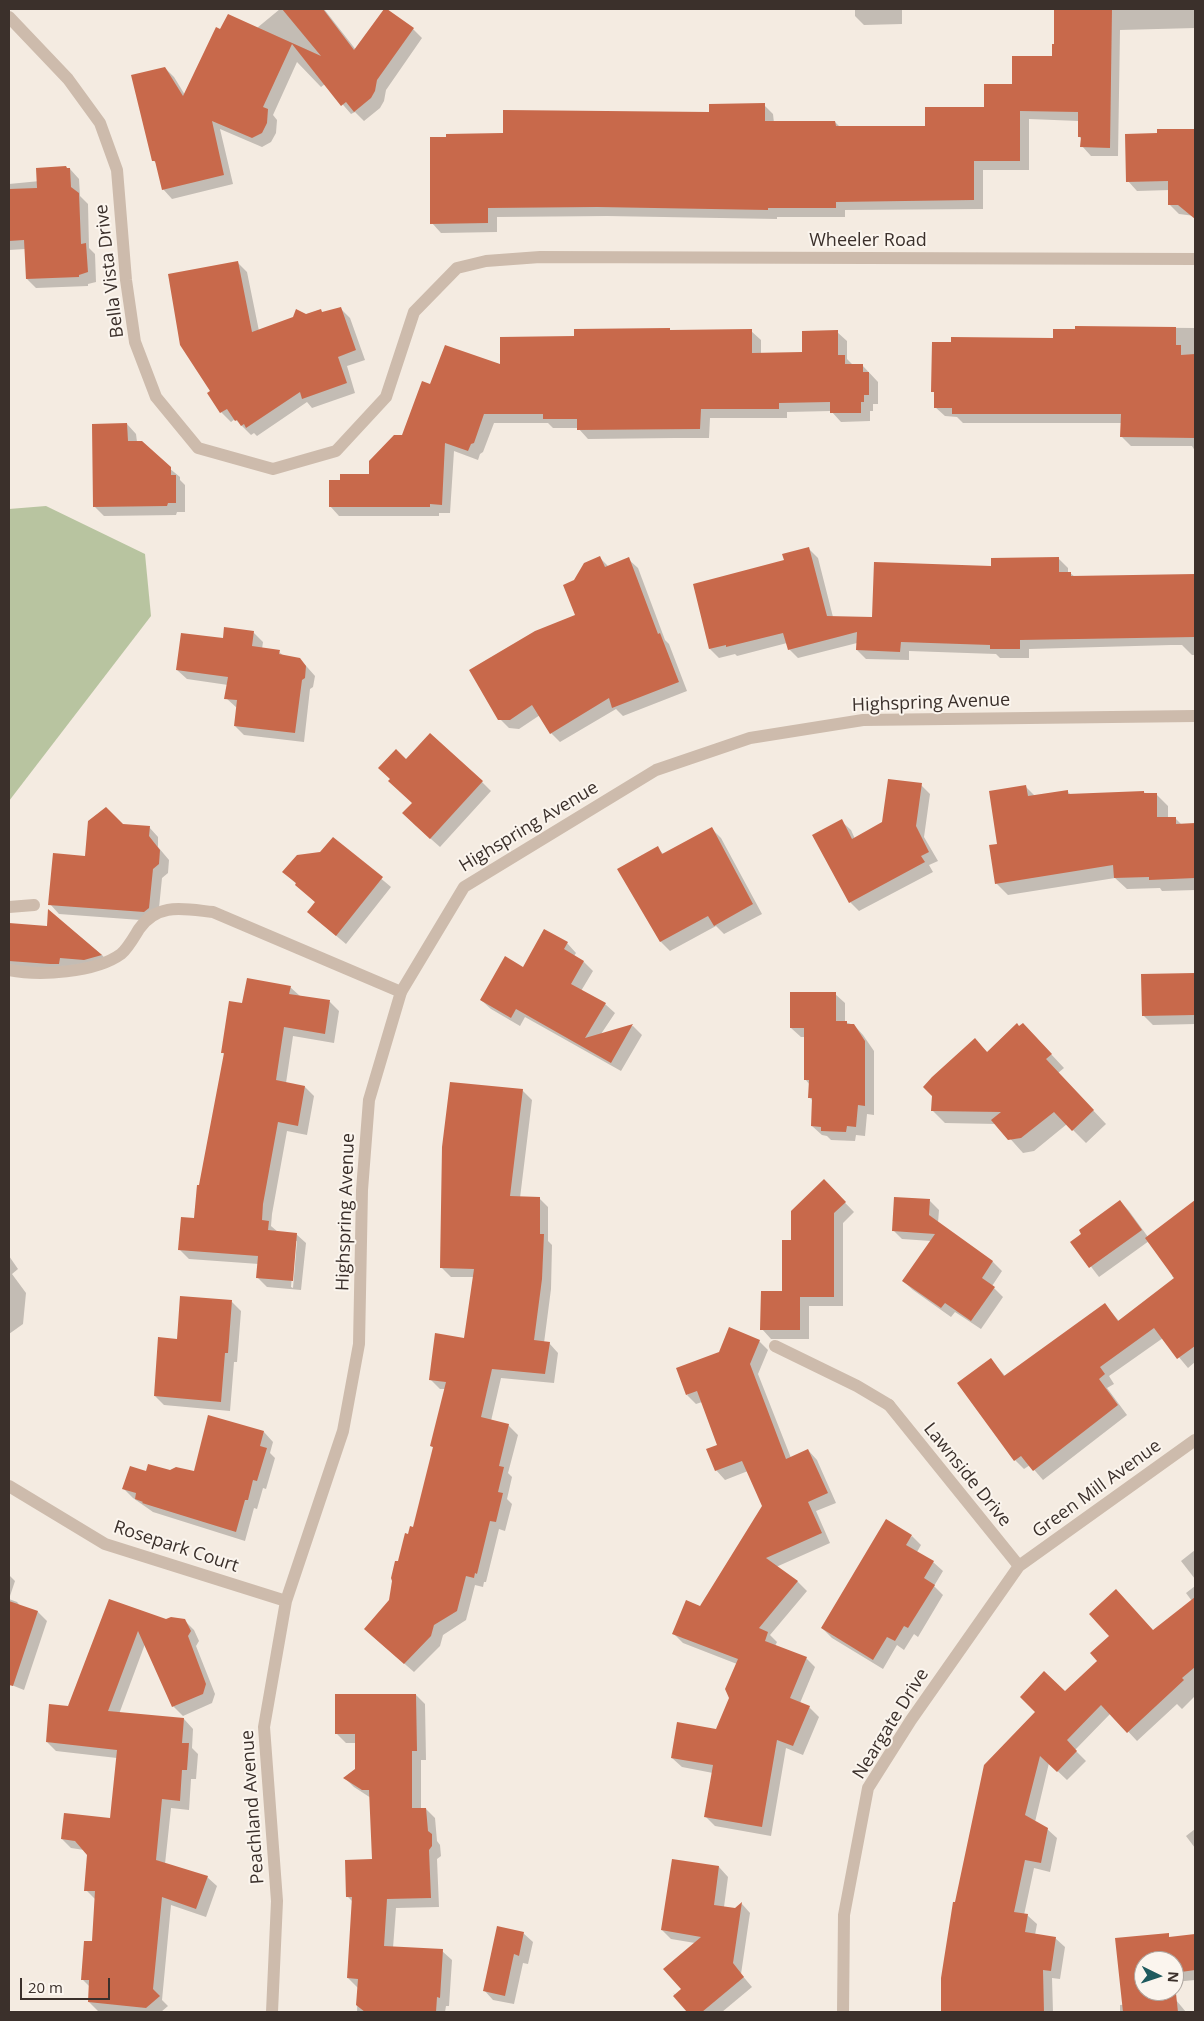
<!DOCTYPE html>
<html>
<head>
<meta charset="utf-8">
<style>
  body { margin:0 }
  #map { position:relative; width:1204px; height:2021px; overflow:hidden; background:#f4ebe1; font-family:"Open Sans",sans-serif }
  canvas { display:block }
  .frame { position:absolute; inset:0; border:10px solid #3b302b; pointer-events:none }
  .north { position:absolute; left:1134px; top:1951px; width:50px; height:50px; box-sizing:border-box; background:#fbf5ee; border:1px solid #aea6a0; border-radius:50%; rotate:94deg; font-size:14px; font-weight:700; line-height:20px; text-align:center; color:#3b302b }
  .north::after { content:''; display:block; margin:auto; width:18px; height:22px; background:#1f5a5e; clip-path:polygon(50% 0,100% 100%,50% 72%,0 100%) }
  .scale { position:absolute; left:20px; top:1978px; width:90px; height:22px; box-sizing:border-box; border:2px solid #3b302b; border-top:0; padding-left:6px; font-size:15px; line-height:18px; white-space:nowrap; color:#3b302b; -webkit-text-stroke:4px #fbf5ee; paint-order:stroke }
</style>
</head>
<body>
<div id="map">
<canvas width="1204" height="2021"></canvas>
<div class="frame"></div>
<div class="north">N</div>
<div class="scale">20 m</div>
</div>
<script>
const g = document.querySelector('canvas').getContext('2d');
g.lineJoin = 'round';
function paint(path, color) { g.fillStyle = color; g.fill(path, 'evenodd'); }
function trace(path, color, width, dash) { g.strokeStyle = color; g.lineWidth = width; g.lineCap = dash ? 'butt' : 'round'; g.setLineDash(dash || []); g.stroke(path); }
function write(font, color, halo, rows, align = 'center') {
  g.font = font + ' "Open Sans",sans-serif'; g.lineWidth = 4; g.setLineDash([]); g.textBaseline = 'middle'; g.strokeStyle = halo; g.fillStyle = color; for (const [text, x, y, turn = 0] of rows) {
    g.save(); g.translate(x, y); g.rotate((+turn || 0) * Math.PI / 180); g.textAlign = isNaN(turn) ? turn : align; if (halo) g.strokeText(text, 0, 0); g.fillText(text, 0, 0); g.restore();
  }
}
paint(new Path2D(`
  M46 506 145 554 151 616 9 801V509Z`), '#b8c4a0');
paint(new Path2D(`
  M280 9H324L356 50 385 9 413 29 422 38 386 90 384 101 380 108 364 121 355 112 351 114 325 84 321 87 297 62 273 115 277 120 276 133 271 142 262 147 220 129 233 184 172 199 163 189 157 164 153 160 165 68 174 77 185 95 221 30 257 28Z
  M855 9H902V24L864 25 855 16Z
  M1055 9H1195V28L1120 30 1118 156H1091L1082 146V140L1079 136V121L1029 119V170H983V209L845 210V217H777V219L607 216 497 217V232L441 233 432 223 505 134 710 113 764 105 773 114 774 123 835 122 840 127H926L985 108 1013 85 1053 58 1055 45Z
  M1158 130H1195V216L1179 214 1170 205V190L1137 191 1128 181 1159 135Z
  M70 169 79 179 80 196 88 204 89 248 95 254 96 282 88 284V286L36 288 27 279 26 249 9 250V184L40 181Z
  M238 263 247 272 259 331 320 310 323 313 341 309 350 318 365 360 347 366 355 393 312 408 307 402 257 436 254 433 251 435 235 419 231 422 221 412 209 393 212 392Z
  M1076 327 1195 328V451L1192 446H1131L1122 437V423H963L957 417 945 416 935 407 936 394 933 391 1077 330Z
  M751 331 761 340V354L803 353 837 332 847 341V359L853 365H862L878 382V404H873V411H870V421L841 422 831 411 787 412V418H710L709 438H675L588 439 578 428H553L548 423H494L483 452 480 454 478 460 454 451 450 513H439V516H339L330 506 341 481 370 475 403 436 430 386 501 366Z
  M127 424 136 434 137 442 180 477V480L185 485V512H177L176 515 104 516 95 507Z
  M808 548 818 558 833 617 873 618 992 567 1058 558 1068 568V573H1070L1075 577 1195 576V655H1192L1182 645H1171L1029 649V658H1000L996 654 909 651V660L866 659 857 650V643L798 658 789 649 787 643 737 656 735 654 719 658 710 649 694 585 786 561Z
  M600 558 609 567 628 559 638 568 665 640 669 644 687 691 623 716 616 709 560 742 551 733 540 715 519 729 509 728 500 719 577 616 575 581Z
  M253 632 263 642 262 649 279 652 284 656 300 659 315 676 313 687 310 689 304 742 244 735 235 726 237 708 226 698 228 685 187 679 177 670 224 640Z
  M406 761 482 782 491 791 440 847 413 823V804Z
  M921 785 930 794 924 837 938 861 929 865 933 872 859 911 850 902 841 821 851 830 855 839 883 823Z
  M1025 786 1035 796 1067 791 1071 795 1144 792 1146 795 1156 794 1168 806V818H1175L1182 825H1195V890L1162 891 1160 888 1127 889 1115 878 1008 895 996 883 999 845Z
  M149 827 158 837V847L169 860 168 873 162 878 158 918 154 921 59 914 50 904 86 857Z
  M712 829 721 838 762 914 724 934 716 926 670 951 661 942 619 869 658 848 664 855Z
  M333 838 391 887 346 944 308 912 316 903 284 872 321 853Z
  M49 911 102 955 110 964 16 970 9 963 10 925 48 928Z
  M567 943 576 953 574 956 584 962 593 971 581 991 605 1004 615 1013 601 1034 633 1026 642 1035 621 1071 525 1017 520 1026 491 1009 481 1000 523 968Z
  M1195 974V1024L1153 1025 1143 1015V975Z
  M290 987 300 996 330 1002 339 1011 334 1043 293 1036 286 1083 305 1087 314 1096 307 1135 287 1131 272 1214 271 1226 278 1232 296 1234 306 1243 301 1290 267 1287 257 1277 259 1264 189 1259 179 1249 195 1219 225 1055 223 1053 243 1005ZM295 1241H297L293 1288 291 1287Z
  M835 994 845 1003V1022L854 1025 863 1035 874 1051V1115L867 1114 865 1136 856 1135 855 1141 831 1140 827 1136 822 1135 812 1126 814 1102 810 1098V1085L805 1079V1037H801L791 1028Z
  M1036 1038 1064 1068 1058 1073 1106 1124 1086 1143 1067 1124 1034 1151 1023 1153 997 1124 945 1123 932 1110 975 1040 988 1053Z
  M522 1090 532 1100 520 1198H539L548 1207V1241L552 1245 551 1289 544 1343H549L558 1353 554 1383 501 1378 491 1421 508 1425 518 1435 508 1473 512 1477 507 1499 512 1504 505 1531 499 1529 486 1582H484L483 1587 475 1585 466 1620 443 1635 440 1646 414 1672 375 1638 390 1601 399 1563 409 1535 414 1528 434 1448 431 1446 445 1389H440L430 1379 465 1339 474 1277H451L441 1267Z
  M824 1181 854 1212 843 1223V1306H809V1339H771L762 1329 783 1293 793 1241Z
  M930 1201 939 1210 938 1223 993 1262 1002 1271 992 1286 1003 1297 981 1329 955 1312 951 1317 913 1290 903 1281 931 1241 902 1239 893 1230Z
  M1120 1201 1129 1211 1148 1237 1195 1201V1362L1188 1368 1163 1338 1109 1376 1114 1384 1107 1388 1127 1415 1043 1480 1030 1465 1024 1469 1015 1460 991 1360 1006 1377 1105 1305 1119 1321 1175 1279 1172 1276 1174 1275 1149 1241 1099 1277 1072 1242Z
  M9 1256 18 1269 12 1274 26 1293 23 1324 9 1334Z
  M232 1302 241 1311 237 1362H234L230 1411 164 1405 155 1396 178 1341Z
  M759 1341 768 1350 758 1374 791 1458 808 1450 817 1460 836 1503 816 1511 830 1543 776 1567 798 1582 807 1591 770 1635 777 1642 775 1646 806 1658 815 1667 800 1703 809 1707 819 1717 803 1755 786 1748 771 1836 715 1826 706 1817 713 1773 682 1767 672 1758 717 1730 731 1698 737 1664 683 1643 674 1634 701 1607 763 1506 748 1471 725 1480 716 1470 719 1446 702 1402 696 1404 687 1395Z
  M209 1417 264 1432 273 1442 270 1453 275 1458 266 1489 263 1488 257 1509 254 1508 245 1541 153 1512 133 1498 124 1489 147 1472 195 1473Z
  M912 1536 921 1545 917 1552 933 1562 943 1571 934 1586 943 1595 918 1637 914 1634 904 1650 897 1645 883 1669 832 1638 822 1628Z
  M1195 1550V1579L1181 1561Z
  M9 1575 15 1581 9 1599Z
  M1195 1586V1696L1182 1709 1177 1704 1137 1741 1111 1713 1075 1750 1086 1761 1067 1780 1049 1763 1035 1822 1047 1829 1057 1838 1050 1872 1034 1868 1024 1915H1027L1037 1924 1035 1935 1055 1938 1065 1947 1060 1979 1052 1978 1053 2012H943L942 1978 956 1904 1065 1692 1154 1631 1192 1601 1186 1593Z
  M9 1599 17 1602 21 1607 38 1612 47 1621 24 1690 9 1684Z
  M109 1601 166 1620H184L194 1630 199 1641 196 1646 215 1694 212 1703 183 1716 173 1706 145 1644 119 1714 184 1719 193 1729 192 1748 198 1754 196 1779H191L189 1810 171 1808 165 1864 207 1877 217 1886 206 1917 171 1905 162 2000 168 2006 161 2012 98 2011 89 2002 90 1987 82 1979 93 1943 95 1899 86 1890 88 1855 84 1850 71 1848 62 1839 112 1819 117 1758 56 1751 47 1742 69 1707Z
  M416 1695 425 1704 426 1760H421V1809H426L435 1818 437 1841 440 1845 441 1856 437 1859 439 1907 396 1908 393 1948 442 1951 452 1960 449 2006H446L445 2012H357L358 1988 348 1978 353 1902 347 1896 373 1860 371 1798 354 1787 345 1778 356 1770V1743H346L337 1734Z
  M1195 1829V1848L1186 1836Z
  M673 1860 719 1867 728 1877 724 1907 735 1909 742 1904 750 1913 741 1974 752 1987 722 2012H689L673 1993 676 1995 683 1989 695 1943 671 1939 662 1930Z
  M523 1933 533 1942 528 1964 523 1963 514 2004 493 2000 484 1990Z
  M1195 1935V1980L1174 1982V1961H1144V1986L1117 1944Z
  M1176 2000 1186 2012H1120V2005Z`), '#0003');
paint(new Path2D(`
  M282 9H323L354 50 384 9H387L414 28 377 80 375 91 371 98 354 112 346 102 341 106 292 44 263 107 268 109 267 123 262 133 252 138 212 121 224 175 162 190 155 161H152L131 75 165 67 183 96 216 27 220 29 228 14 321 56Z
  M1054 9H1112L1110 148 1080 147 1081 137H1078V112L1020 111V161H974V200L836 202V208H768V210L597 207 488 208V223L430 224V137H446V134L503 133V110L709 112V104L765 103V121H835L836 126H925V107H984V84H1012V56H1052V44H1054Z
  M1157 129H1195V219L1178 205H1168V181L1126 182 1125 134 1157 133Z
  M66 166 67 168H70L71 187 79 193 81 244 86 243 88 272 79 275V277L26 279 24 240 9 241V189L37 188 36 168Z
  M238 261 252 332 293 317 296 309 306 314 321 309 322 312 341 307 356 350 338 357 347 383 302 399 300 392 246 428 244 424 241 426 237 420 235 421 227 409 220 413 207 393 210 391 180 345 168 274Z
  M1075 326 1176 327V345H1181V355L1195 354V438L1120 437 1121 414H952V408H934V392H931L932 342H951V337L1053 338V329H1075Z
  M670 328V330L752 329V353L802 352V331L838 330V355H845V364H863V372H869V395H864V402H861V413H830V402L779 403V409H701L700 429 577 430V419H543V414H484L474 443 471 444 468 451 445 443 442 505 430 504V507H329V480H340V474H369V461L394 435H402L422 381 430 384 445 345 500 364V337L574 336V329Z
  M127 423 128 441H142L171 467V475H176V503H168L167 506 93 507 92 424Z
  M809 547 827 616 872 617 874 562 991 566V558L1059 557V572H1071V576L1195 574V637L1020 640V649H990V645L901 642 900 652 856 650 857 632 788 650 783 633 726 647V645L709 649 693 584 784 560 782 554Z
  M600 556 605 567 629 557 658 634 660 633 679 682 612 708 609 698 550 734 532 705 510 720H498L469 670 535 631 575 615 563 585 574 580 584 563Z
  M224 627 254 631 252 646 280 650 279 654 300 658 306 666 305 678 302 680 295 733 234 726 237 700 224 699 228 677 176 670 181 633 223 638Z
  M430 733 483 781 430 839 402 813 412 803 388 781 390 779 378 768 396 749 406 759Z
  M888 779 922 783 916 826 929 852 921 856 925 862 849 903 812 835 842 819 852 839 882 822Z
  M1026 785 1028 796 1068 790V794L1144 791V793H1157V817H1176V824L1195 823V878L1149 880V877L1114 878 1113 865 995 884 989 845 997 844 989 791Z
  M106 807 123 824 150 826 149 836 160 850 159 864 153 869 149 908 144 912 48 905 53 853 85 856 88 821Z
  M712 827 753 904 714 926 708 916 660 942 617 869 658 846 662 854Z
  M333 837 383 877 336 936 307 912 315 902 295 885 296 883 282 872 297 855 320 852Z
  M48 909 102 955 84 960 60 958 59 964H50L9 961V923L47 926Z
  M544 929 568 942 564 949 584 961 571 984 606 1003 585 1038 633 1024 611 1063 516 1009 511 1018 480 1000 505 956 523 967Z
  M1195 973V1015L1142 1016 1141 974Z
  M247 978 291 986 289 994 330 1000 325 1034 284 1027 276 1080 305 1086 298 1126 278 1122 263 1204 262 1220 269 1221 268 1230 297 1233 293 1281 256 1278 258 1256 178 1250 181 1217 194 1218 197 1185H199L224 1053H221L229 1001 242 1003Z
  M790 992H836V1021H847V1024H854L865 1041V1106L858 1105 856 1127 847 1126 846 1132 821 1131V1127L811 1126 812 1098H808L809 1080H804V1028H790Z
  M1017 1023 1019 1026 1023 1023 1052 1054 1046 1059 1094 1110 1072 1131 1054 1112 1021 1138 1008 1140 991 1120 1001 1112 931 1111 932 1096 923 1087 932 1077 975 1038 987 1052Z
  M450 1082 523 1089 510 1196 540 1197V1234H544L542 1279 534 1340 550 1342 545 1374 492 1369 481 1417 509 1424 499 1466 504 1467 498 1492 503 1493 496 1522 490 1521 477 1574 475 1573 474 1578 466 1576 457 1611 434 1625 431 1636 404 1664 364 1629 389 1600 392 1581 391 1578 395 1561H398L405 1533 408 1534 410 1526 413 1527 433 1447 430 1446 446 1382 429 1380 435 1333 464 1338 474 1269 440 1268 442 1147Z
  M824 1179 846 1202 834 1213V1297H800V1330H760L761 1291H782V1240H791V1211Z
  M894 1197 930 1199 929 1215 993 1261 982 1278 995 1287 971 1321 945 1303 941 1308 902 1281 935 1234 892 1231Z
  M1120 1200 1142 1230 1089 1268 1070 1242 1081 1234 1079 1230Z
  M1195 1200V1346L1177 1359 1154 1328 1100 1367 1105 1374 1099 1379 1118 1405 1033 1471 1021 1456 1014 1461 957 1383 991 1358 1004 1376 1105 1303 1118 1321 1174 1278 1145 1238Z
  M180 1296 232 1300 228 1353H225L221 1402 154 1396 158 1337 177 1339Z
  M729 1327 760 1340 750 1364 786 1459 808 1449 828 1493 808 1502 822 1533 766 1558 798 1581 759 1628 768 1632 765 1641 807 1657 790 1698 810 1706 793 1746 777 1740 762 1827 704 1817 713 1765 671 1758 677 1722 716 1729 729 1698 725 1689 738 1659 672 1634 686 1600 700 1606 762 1506 742 1461 715 1471 706 1449 717 1445 697 1391 686 1395 676 1368 719 1352Z
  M208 1415 264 1431 260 1446 267 1448 257 1481 253 1480 248 1500H245L236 1532 142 1503 143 1502 135 1499 136 1493 122 1489 130 1466 146 1471 148 1464 170 1470 176 1467 194 1471Z
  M886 1519 912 1535 906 1545 934 1561 924 1578 935 1585 908 1628 904 1626 895 1641 887 1637 873 1660 821 1628Z
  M1116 1589 1153 1630 1195 1597V1667L1182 1678 1184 1680 1127 1733 1101 1705 1067 1740 1077 1751 1057 1772 1040 1756 1025 1815 1048 1828 1041 1863 1025 1860 1014 1912 1028 1914 1025 1932 1056 1937 1051 1971 1043 1970 1044 2012H941V1978L953 1902H955L984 1765 1035 1712 1020 1697 1044 1671 1065 1691 1097 1661 1090 1653 1109 1636 1089 1614Z
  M109 1599 166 1619 171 1617 185 1619 191 1631 188 1636 206 1684 203 1694 172 1707 138 1631 108 1711 184 1718 182 1743H189L187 1770H182L180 1801 162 1799 156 1860 208 1876 196 1909 162 1897 153 1989 160 1996 146 2008 88 2002 89 1980H81L84 1941H92L95 1891H84L87 1855 75 1841 61 1839 64 1813 110 1818 117 1750 46 1742 49 1704 68 1706Z
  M9 1601 38 1611 13 1686 9 1685Z
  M335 1694H416L417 1751H412V1808H426L428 1831 432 1834V1846L429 1850 431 1898 387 1899 384 1946 443 1949 440 1998 437 1997 436 2012H365L356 2005 358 1979 347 1978 352 1897H346L345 1860 372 1859 369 1790H362L343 1778 355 1769V1734H335Z
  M672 1859 719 1866 714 1905 735 1908 742 1902 733 1963 744 1977 702 2012H687L673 1996 681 1989 663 1969 701 1937 661 1930Z
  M497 1926 524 1932 519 1956 514 1954 505 1996 483 1991Z
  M1169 1933V1937L1195 1934V1970L1174 1973V1961H1144V1991H1174V1975L1178 2012H1123L1115 1938Z`), '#c8694b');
trace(new Path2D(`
  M9 907 34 905
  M9 970C39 976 95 973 121 954 128 948 134 937 139 929 158 902 184 909 213 912L401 992
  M775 1346 857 1386 889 1405`), '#cdbbac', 12);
trace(new Path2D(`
  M9 17 68 79 100 123 117 170 126 280 135 342 156 397 198 448 273 469 336 451 386 397 414 312 457 268 486 261 540 257 1195 259
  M889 1405 1019 1566
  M9 1486 105 1544 286 1601
  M272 2012 277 1901 264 1727 286 1601 343 1431 359 1344 362 1190 369 1100 401 992 464 887 656 770 750 738 863 720 1195 716
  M843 2012 844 1915 868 1788 911 1720 1019 1566 1195 1440`), '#cdbbac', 12);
write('18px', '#3b302b', '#fbf5ee', [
  ["Wheeler Road",868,241],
  ["Bella Vista Drive",110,271,-97],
  ["Highspring Avenue",931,703,-2],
  ["Highspring Avenue",529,827,-31],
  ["Highspring Avenue",346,1212,-88],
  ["Lawnside Drive",967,1475,51],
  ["Green Mill Avenue",1097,1489,-36],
  ["Rosepark Court",176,1547,18],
  ["Neargate Drive",891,1724,-58],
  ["Peachland Avenue",253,1807,-94]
]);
</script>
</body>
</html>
